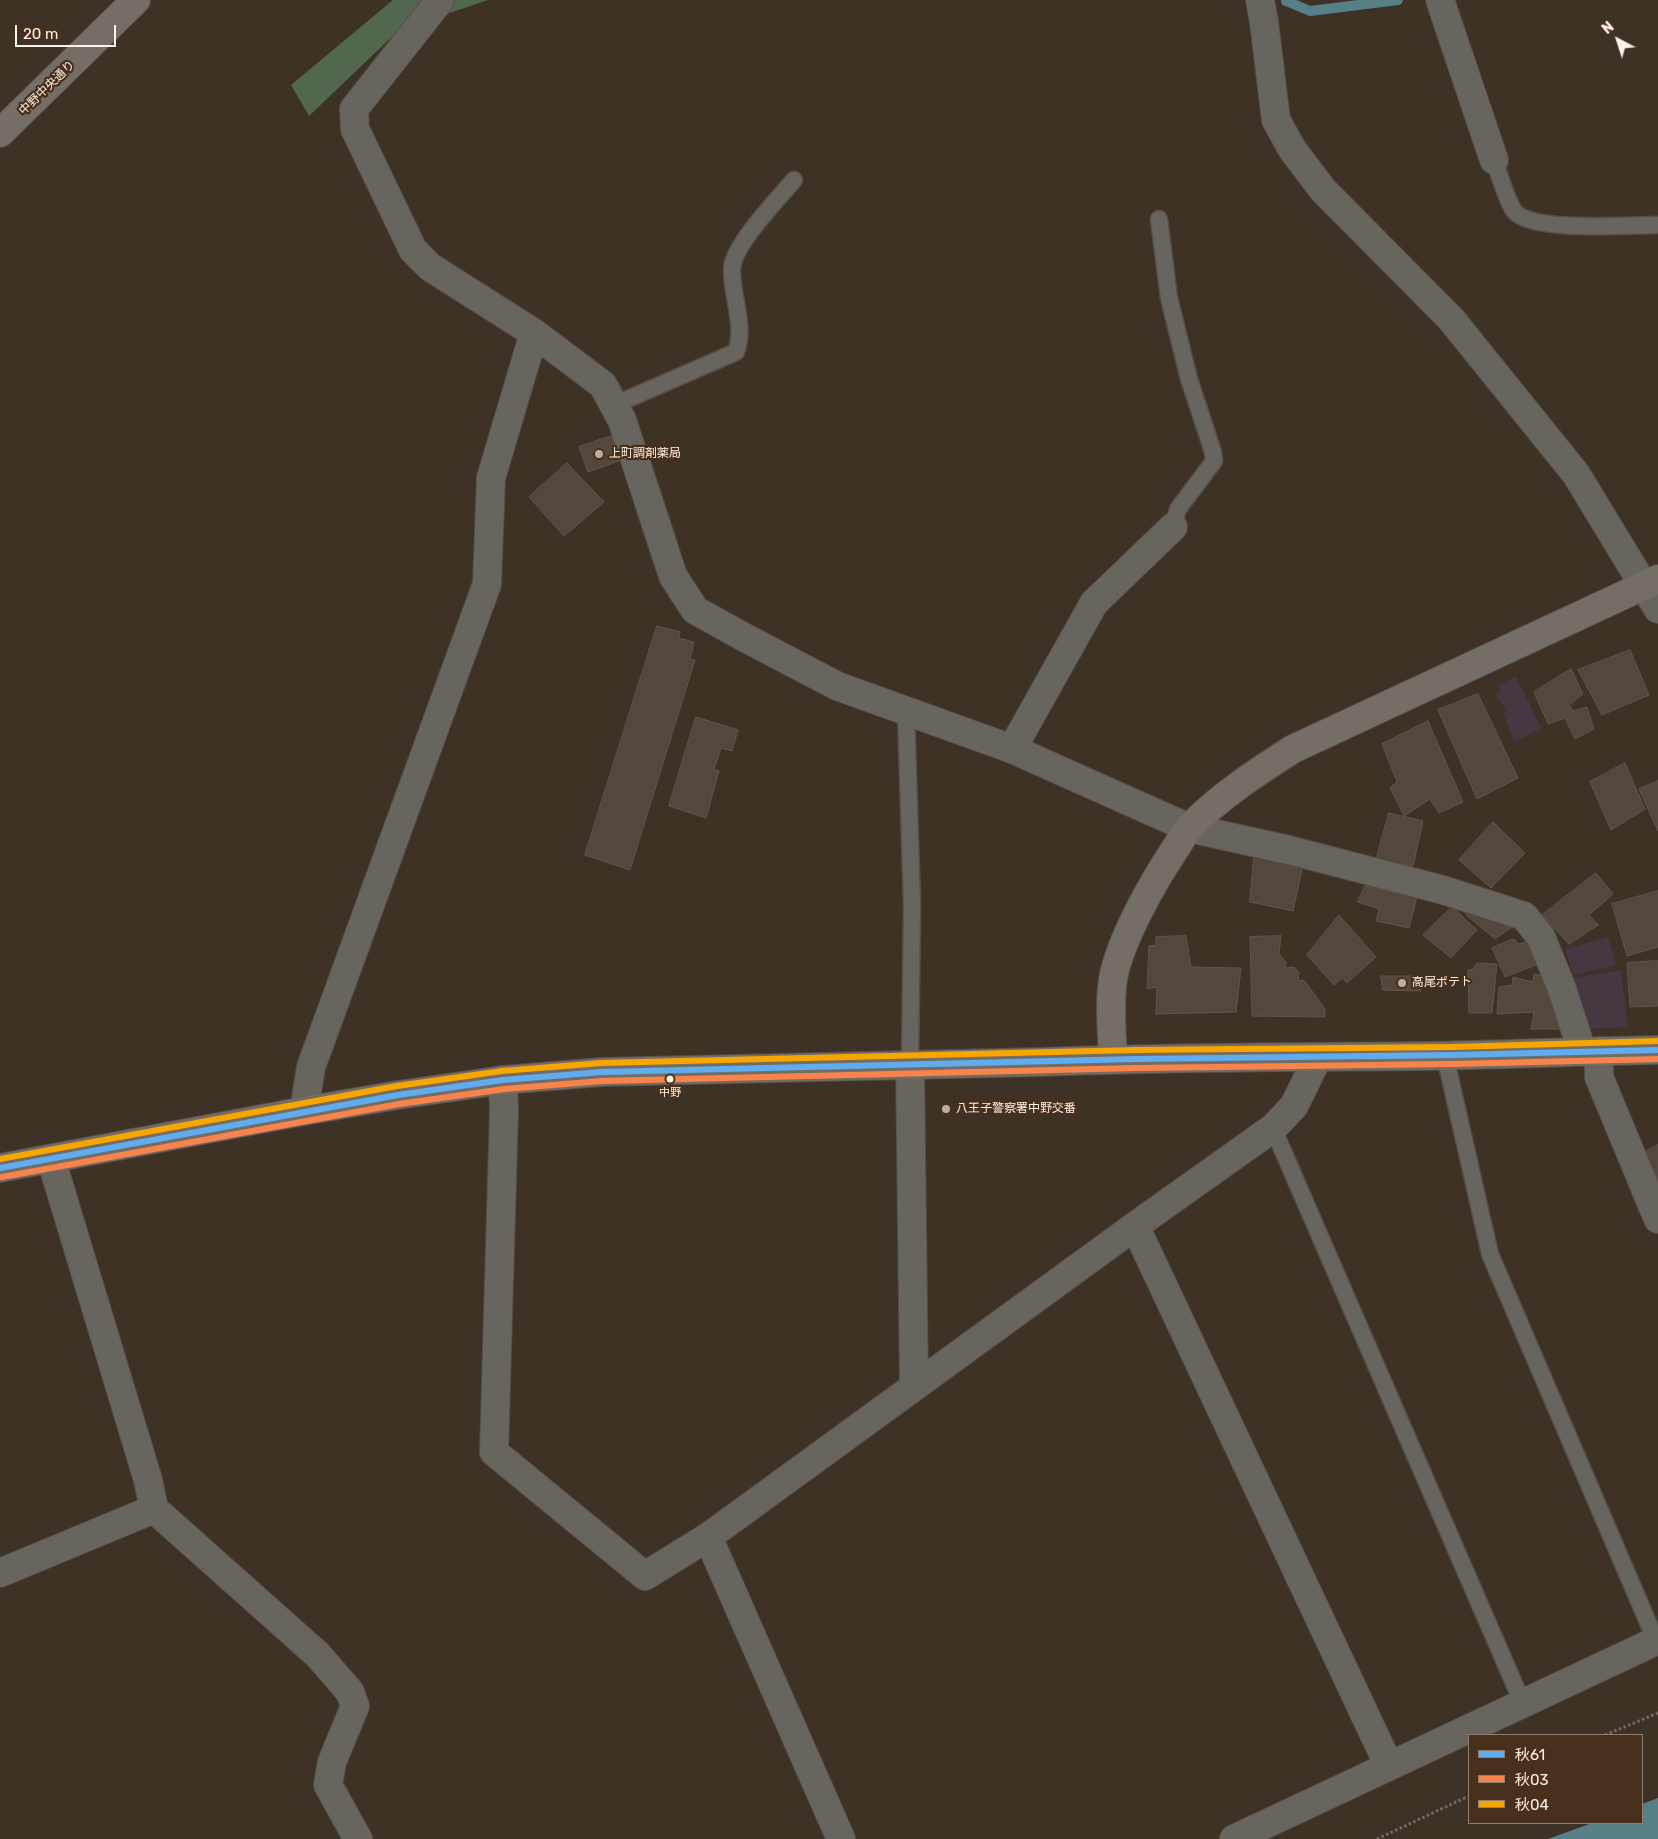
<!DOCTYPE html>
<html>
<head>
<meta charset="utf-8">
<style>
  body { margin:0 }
  #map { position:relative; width:1658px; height:1839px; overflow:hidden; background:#3e3126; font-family:Rubik,"Noto Sans JP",sans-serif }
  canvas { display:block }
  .legend { position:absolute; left:1468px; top:1734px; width:175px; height:90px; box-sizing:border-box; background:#49301c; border:1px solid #917d6d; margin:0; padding:6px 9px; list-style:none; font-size:15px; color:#fef1e7 }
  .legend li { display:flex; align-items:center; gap:10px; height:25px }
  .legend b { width:25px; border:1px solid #917d6d }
  .north { position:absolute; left:1593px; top:15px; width:50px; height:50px; -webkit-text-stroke:4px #49301c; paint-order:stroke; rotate:320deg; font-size:14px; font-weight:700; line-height:20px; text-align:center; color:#fef1e7 }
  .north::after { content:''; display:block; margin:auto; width:18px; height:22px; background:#fef1e7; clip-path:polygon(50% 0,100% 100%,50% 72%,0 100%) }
  .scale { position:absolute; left:15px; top:25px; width:101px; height:22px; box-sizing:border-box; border:2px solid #fef1e7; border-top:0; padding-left:6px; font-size:15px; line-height:18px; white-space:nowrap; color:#fef1e7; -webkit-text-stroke:4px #49301c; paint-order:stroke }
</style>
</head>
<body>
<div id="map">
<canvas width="1658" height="1839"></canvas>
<ul class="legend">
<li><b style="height:6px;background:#60acee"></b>秋61</li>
<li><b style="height:6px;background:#f8844c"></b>秋03</li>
<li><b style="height:6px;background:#f7a600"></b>秋04</li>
</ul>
<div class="north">N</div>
<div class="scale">20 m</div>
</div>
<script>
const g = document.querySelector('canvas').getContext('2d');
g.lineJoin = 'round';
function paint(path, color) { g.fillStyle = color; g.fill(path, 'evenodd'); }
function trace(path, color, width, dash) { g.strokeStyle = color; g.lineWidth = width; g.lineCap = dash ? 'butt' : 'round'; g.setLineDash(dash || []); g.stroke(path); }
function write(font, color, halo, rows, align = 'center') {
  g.font = font + ' Rubik,"Noto Sans JP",sans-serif'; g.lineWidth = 4.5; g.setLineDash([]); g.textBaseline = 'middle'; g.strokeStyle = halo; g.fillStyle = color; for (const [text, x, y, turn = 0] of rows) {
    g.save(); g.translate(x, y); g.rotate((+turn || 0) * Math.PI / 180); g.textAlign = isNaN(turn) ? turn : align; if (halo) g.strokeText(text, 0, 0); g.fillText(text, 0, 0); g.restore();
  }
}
paint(new Path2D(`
  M1516 676 1541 728 1514 742 1503 713 1506 710 1496 696 1501 691 1497 686Z
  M1608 937 1616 965 1573 975 1565 949Z
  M1621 970 1628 1027 1588 1029 1572 978Z`), '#453843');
paint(new Path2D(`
  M393 0H488L399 30 309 116 291 85Z`), '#51674f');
paint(new Path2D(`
  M1658 1798V1839H1548L1592 1823H1642V1804Z`), '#577f86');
trace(new Path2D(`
  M1286 1 1310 11 1398 0`), '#577f86', 10);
const building = new Path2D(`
  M611 436 619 461 588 472 579 447Z
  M567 463 604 502 564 536 529 497Z
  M657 626 680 632 679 638 694 642 690 659 695 660 630 870 585 855Z
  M1630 650 1649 695 1602 715 1578 670Z
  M1571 669 1583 694 1569 705 1573 711 1587 707 1594 729 1575 739 1565 718 1548 724 1534 692Z
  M1478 694 1518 778 1477 799 1438 710Z
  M696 717 738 730 732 751 721 748 714 769 719 771 706 818 669 806Z
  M1428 721 1463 802 1439 813 1430 799 1404 816 1390 788 1397 782 1382 744Z
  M1625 763 1645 809 1611 830 1590 782Z
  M1658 781V831L1639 789Z
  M1389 813 1423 821 1413 866 1376 860Z
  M1493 822 1525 853 1491 888 1459 860Z
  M1254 856 1303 865 1293 911 1250 902Z
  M1596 873 1613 894 1589 915 1598 925 1569 944 1542 915Z
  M1365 886 1417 897 1409 928 1376 921 1379 909 1358 902Z
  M1658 891V947L1627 956 1612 904Z
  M1469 902 1519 922 1495 939 1466 915Z
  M1452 907 1477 930 1451 958 1423 935Z
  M1339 915 1376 957 1347 983 1343 978 1334 985 1307 955Z
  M1186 936 1191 967 1241 968 1236 1012 1156 1014 1157 987 1147 989 1149 946 1156 945V937Z
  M1281 936 1279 954 1286 962 1285 968 1294 967 1299 973 1298 981 1304 980 1325 1009V1017L1252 1016 1250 937Z
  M1514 939 1519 944 1534 939 1543 962 1505 977 1492 948Z
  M1658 961V1006L1630 1007 1627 963Z
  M1477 963 1497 964 1492 1013H1469L1468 970 1473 969Z
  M1534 974 1554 978 1568 1029H1531L1534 1012 1497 1014 1499 987 1512 985 1513 977 1533 982Z
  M1381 976H1421V991L1383 990Z
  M1658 1145V1196L1640 1154Z`);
paint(building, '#53483e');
trace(building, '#61554c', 1);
const lane = new Path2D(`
  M1494 160C1498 171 1508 203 1514 211 1532 233 1629 225 1658 225
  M1159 219 1169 298 1189 379 1213 452 1214 461 1178 509 1173 527
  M614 405 736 352C746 325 731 296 732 268 734 244 778 199 794 180
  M906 711 912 905 910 1065
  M1445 1056 1490 1254 1656 1641
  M1273 1128 1523 1704`);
const street = new Path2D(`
  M440 0 354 109 355 129 413 250 430 267 534 333 603 385 622 420 673 576 695 610 740 635 837 686 1012 749 1189 828 1289 850 1443 890 1524 916 1541 937 1562 989 1582 1051
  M1260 0 1264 22 1276 120 1292 149 1323 190 1451 319 1576 474 1658 609
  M1440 0 1494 160
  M1012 749 1094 603 1173 527
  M1599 1051V1077L1658 1219
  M910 1065 914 1387
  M503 1080 504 1110 494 1452 645 1576 708 1537 1135 1226 1273 1128 1294 1106 1318 1057
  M304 1111 311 1067 487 584 491 478 534 333
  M51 1159 148 1480 154 1509 318 1655 350 1692 355 1706 332 1762 328 1785 358 1839
  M1135 1226 1389 1766
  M708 1537 841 1839
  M0 1573 154 1509
  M1234 1839 1658 1640`);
const secondary = new Path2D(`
  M0 133 136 0
  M1113 1059C1112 1033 1109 1005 1113 979 1120 940 1153 882 1175 849 1180 842 1184 833 1190 827 1220 796 1257 772 1293 749L1658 579`);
const primary = new Path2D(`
  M0 1168 304 1111 398 1095 503 1080 602 1072 1041 1062C1168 1057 1296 1057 1423 1056 1502 1055 1580 1051 1658 1050`);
trace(lane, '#574d44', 19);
trace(street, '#574d44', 30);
trace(secondary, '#574d44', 30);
trace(primary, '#574d44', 30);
trace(new Path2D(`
  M1605 1735 1658 1713
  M1377 1839 1469 1796`), '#716c66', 3, [2.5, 2.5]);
trace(lane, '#68655f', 16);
trace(street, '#68655f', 28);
trace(secondary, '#746e67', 28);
trace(primary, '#736c64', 28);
trace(new Path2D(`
  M0 1168 398 1095 503 1080 602 1072 1136 1059 1453 1055 1658 1050`), '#60acee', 6);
trace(new Path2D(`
  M2 1177 399 1104 504 1089 602 1081 1137 1068 1453 1064 1658 1059`), '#f8844c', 6);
trace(new Path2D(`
  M0 1159 397 1086 502 1071 601 1063 1136 1050 1452 1047 1658 1041`), '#f7a600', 6);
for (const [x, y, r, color] of [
  [599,454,5,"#bbaea3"],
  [1402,983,5,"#bbaea3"],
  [670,1079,4.5,"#fef1e7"],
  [946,1109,5,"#bbaea3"]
]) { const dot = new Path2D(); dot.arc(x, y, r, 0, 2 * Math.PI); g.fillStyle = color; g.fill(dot); trace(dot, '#49301c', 2); }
write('11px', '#fef1e7', '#49301c', [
  ["中野",670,1093]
]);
write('12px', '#fef1e7', '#49301c', [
  ["中野中央通り",47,88,-44]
]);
write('12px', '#fef1e7', '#49301c', [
  ["上町調剤薬局",609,454],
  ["高尾ポテト",1412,983],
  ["八王子警察署中野交番",956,1109]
], 'left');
</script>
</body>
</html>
